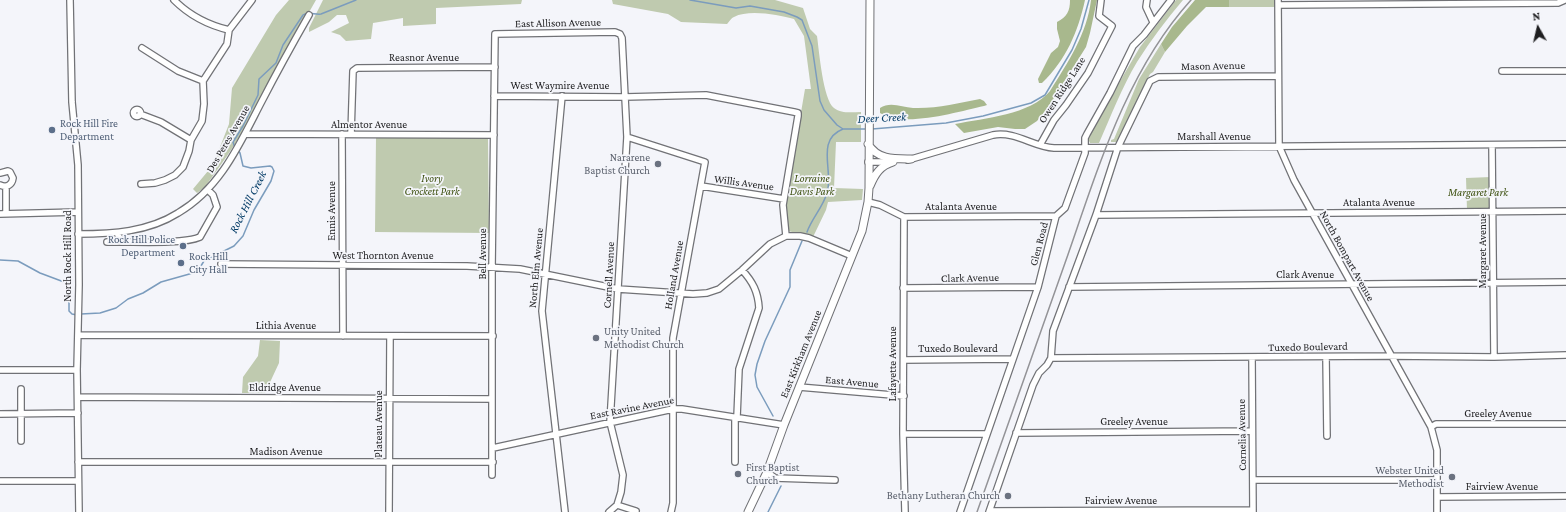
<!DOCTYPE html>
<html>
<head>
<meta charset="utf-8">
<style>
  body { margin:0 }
  #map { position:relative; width:1566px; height:512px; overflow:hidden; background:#f4f5fa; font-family:"Crimson Pro",serif }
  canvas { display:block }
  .north { position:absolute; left:1518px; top:8px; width:40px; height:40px; -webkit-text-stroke:3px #f4f5fa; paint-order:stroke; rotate:352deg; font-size:11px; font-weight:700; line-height:16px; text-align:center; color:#1e1e20 }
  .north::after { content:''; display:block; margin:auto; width:14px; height:18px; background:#1e1e20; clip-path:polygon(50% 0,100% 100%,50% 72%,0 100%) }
</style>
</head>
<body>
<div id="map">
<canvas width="1566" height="512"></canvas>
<div class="north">N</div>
</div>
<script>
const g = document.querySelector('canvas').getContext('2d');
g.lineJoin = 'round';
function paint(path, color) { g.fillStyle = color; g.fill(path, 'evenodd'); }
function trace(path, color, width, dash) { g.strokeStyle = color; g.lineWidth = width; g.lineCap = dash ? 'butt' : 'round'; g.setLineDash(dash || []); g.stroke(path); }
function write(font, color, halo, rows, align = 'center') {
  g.font = font + ' "Crimson Pro",serif'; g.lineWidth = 3.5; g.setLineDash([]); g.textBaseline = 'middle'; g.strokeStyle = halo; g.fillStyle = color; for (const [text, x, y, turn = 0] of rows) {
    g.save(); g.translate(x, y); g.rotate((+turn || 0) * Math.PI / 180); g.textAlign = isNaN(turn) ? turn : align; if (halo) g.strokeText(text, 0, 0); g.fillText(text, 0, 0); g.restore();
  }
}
paint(new Path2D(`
  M289 0H316L275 72 244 130 227 156 205 187 197 193 193 189 213 165 229 124 232 88 276 15Z
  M323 0H522L521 4 436 8V24L403 26V18L373 23 371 39 346 41 340 35 331 32 349 23 346 15H337L329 22 309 32V28Z
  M612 0H775L803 8 810 29 817 36C819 50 823 100 834 108 842 114 852 112 861 112V142H836L834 188 863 189 862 200 828 202 826 210 813 237 788 231 785 210 787 194 805 89H811L804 36 794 19C779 15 749 9 734 17 731 18 729 22 727 24L681 22 668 14 613 4Z
  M1176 0H1183C1166 20 1151 40 1137 62 1122 87 1111 116 1099 143H1090L1088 139 1092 129 1140 47Z
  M1229 0H1280V7H1229Z
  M1161 44 1165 52 1153 72 1150 74 1117 142H1111V140L1114 139 1139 79Z
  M376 137 485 138 488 139 489 233 375 232Z
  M1491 177 1490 209 1467 210 1466 178Z
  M260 340 280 341 279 363 265 393H242L243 377 258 356Z`), '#bfcaaf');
paint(new Path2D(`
  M1070 0H1085C1078 32 1066 60 1042 83H1039L1038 79 1051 53 1058 47 1060 41 1057 29V22C1067 17 1070 11 1070 0Z
  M1091 0H1097L1090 33 1086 47 1047 109 1037 121 1025 129H1015L998 127 964 133 955 124C985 118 1030 115 1050 91 1068 62 1087 34 1091 0Z
  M1195 0H1229V7H1206L1187 26 1165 52 1161 44 1172 27Z
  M980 99 984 101 987 105 984 106C957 112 904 128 880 113V108C890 101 902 107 913 108 936 109 958 103 980 99Z`), '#a8b88d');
trace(new Path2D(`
  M690 0 736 8 750 6 784 12 797 17 802 20 812 46 820 101 824 110 837 125 843 129H867
  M872 129 946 123 983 116 1031 103 1045 95 1072 50 1081 29 1089 0
  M235 148 233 142 243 126 258 95 259 79 276 63 283 45 303 15C308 11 315 15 321 14L356 0
  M807 232C812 218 823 207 827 193 834 171 815 140 843 129
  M0 260 18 261 40 273 64 282 69 289V311L72 314 77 315
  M81 314 100 313 116 308 128 299 143 293 161 282 193 273 199 269 204 261 234 246 243 236 254 210 271 181 274 171 272 167 270 166 251 168 243 166 240 153 238 150
  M773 416 757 387 755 375 757 364 765 341 790 287V270L802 241
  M768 512 781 486`), '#7b9cbd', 1.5);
const minor = new Path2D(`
  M70 0 72 102 78 165 79 285 77 370 79 512
  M174 0C190 16 208 25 229 30
  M1147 0 1146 7 1153 22
  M1278 0 1279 146 1294 180 1431 427 1437 450V512
  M1278 5 1558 3 1565 0
  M142 48 178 71 203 81
  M1502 71H1566
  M494 96 625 97 706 95 794 112 798 113V116L783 205 786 236
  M562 96 542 311 565 512
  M133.5 113a3.5 3.5 0 1 1 7 0a3.5 3.5 0 1 1-7 0Z
  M140 114 161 122 191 140
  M245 134 494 135
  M342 134 343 336
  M351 134 353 71 357 68 495 67
  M627 137 705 162 673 338V503L671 512
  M1040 145 1054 120 1066 105 1088 73 1112 26 1099 16 1101 0
  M1492 145 1494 357
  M908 160 993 135C1016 131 1033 147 1054 148L1566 144
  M868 162H892
  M0 173 8 171 10 172 13 178C12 185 7 188 0 185
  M141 184 155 183 165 180 175 175 183 167 189 151 191 140 202 121 204 104 203 81 227 44 229 30 252 0
  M701 186 784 199
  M868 202 880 205 904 217 1056 216
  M0 214 78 212
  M6 214V187
  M1096 215 1566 211
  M904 217 903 434 905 512
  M117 233 122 242C140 242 184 244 200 237L217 207 213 195 208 190
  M78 234C112 234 148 232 178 213 221 188 240 143 262 101 277 72 293 43 309 15
  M107 242H122
  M221 264 467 266 520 269 618 289 693 294 707 293 719 289 742 270 770 244 786 236H800L809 238 852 256
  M1069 287 1566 282
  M903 288 1038 287
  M78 335 493 336
  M1252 357 1253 512
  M1326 357 1327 436
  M1051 358 1390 356 1494 357 1566 355
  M904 360 1012 359
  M0 370H77
  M799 387 904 396
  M21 389V441
  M78 397 492 399
  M0 414 78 413
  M735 417V462
  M737 417 739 369 759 308C758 292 753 282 742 270
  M1431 427 1436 424H1566
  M1016 433 1252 431
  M903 434H987
  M493 448 673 409H682L784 425
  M78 462H493
  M767 472 775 478 835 480
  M492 475V267L495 34 615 32 620 34 622 38 627 137 610 422 623 475 621 492 617 505 609 512
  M1253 480H1437
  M0 481H78
  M1437 497 1566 496
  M617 505 636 511
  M990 511 1253 510
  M389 512 390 336
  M960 512 1038 287 1056 216 1065 208 1085 153V138L1087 134 1110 93 1133 46 1144 35 1171 0
  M989 512 1033 385 1039 373 1047 365 1051 358 1053 331 1096 215 1118 147 1150 81 1158 77 1278 76`);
const major = new Path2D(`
  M868 144C878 160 894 159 911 159
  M870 186C875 174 880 166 893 162
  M748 512 767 472 784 425 862 231 868 202 869 188 870 0`);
trace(minor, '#717276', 8);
trace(major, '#717276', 9);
trace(minor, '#fff', 5.5);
trace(major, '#fff', 7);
trace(new Path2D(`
  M977 512C1007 429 1036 346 1065 263 1097 172 1125 73 1191 0`), '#939397', 1.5);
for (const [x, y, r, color] of [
  [52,130,4,"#5c6f8a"],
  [658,164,4,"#6b7280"],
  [183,246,4,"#5c6f8a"],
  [181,263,4,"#5c6f8a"],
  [596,338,4,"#6b7280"],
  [738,474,4,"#6b7280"],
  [1452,477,4,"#6b7280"],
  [1008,496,4,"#6b7280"]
]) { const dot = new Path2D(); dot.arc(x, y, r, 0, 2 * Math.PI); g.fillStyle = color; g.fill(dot); trace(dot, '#f4f5fa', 1.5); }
write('11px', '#1e1e20', '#f4f5fa', [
  ["East Allison Avenue",558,23,-1],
  ["Reasnor Avenue",424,58],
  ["Mason Avenue",1213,66,-1],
  ["West Waymire Avenue",560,86],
  ["Owen Ridge Lane",1062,90,-57],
  ["Almentor Avenue",369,125],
  ["Marshall Avenue",1214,137],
  ["Des Peres Avenue",228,139,-60],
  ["Willis Avenue",744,183,8],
  ["Atalanta Avenue",1379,203],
  ["Atalanta Avenue",961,207],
  ["Ennis Avenue",332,211,-90],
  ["Glen Road",1039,244,-75],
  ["Margaret Avenue",1483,251,-90],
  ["Bell Avenue",483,254,-90],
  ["North Rock Hill Road",68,256,-90],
  ["West Thornton Avenue",383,256],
  ["North Bompart Avenue",1347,256,61],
  ["North Elm Avenue",536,268,-85],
  ["Cornell Avenue",609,275,-87],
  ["Holland Avenue",674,275,-80],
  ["Clark Avenue",1305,275],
  ["Clark Avenue",970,278,-1],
  ["Lithia Avenue",286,326],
  ["Tuxedo Boulevard",1308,347,-1],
  ["Tuxedo Boulevard",958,349],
  ["East Kirkham Avenue",801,354,-68],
  ["Lafayette Avenue",893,364,-90],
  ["East Avenue",852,382,5],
  ["Eldridge Avenue",285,388],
  ["East Ravine Avenue",632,408,-11],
  ["Greeley Avenue",1498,414],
  ["Greeley Avenue",1134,422],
  ["Plateau Avenue",379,424,-90],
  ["Cornelia Avenue",1242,435,-91],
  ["Madison Avenue",286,452],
  ["Fairview Avenue",1502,487],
  ["Fairview Avenue",1121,501]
]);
write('11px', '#4e5e75', '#f4f5fa', [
  ["Rock Hill Fire",60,124],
  ["Department",60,137],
  ["Rock Hill Police",175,240,"right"],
  ["Department",175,253,"right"],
  ["Rock Hill",189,257],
  ["City Hall",189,270]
], 'left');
write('11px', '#5b616d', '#f4f5fa', [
  ["Nararene",650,158],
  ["Baptist Church",650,171],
  ["Unity United",604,332,"left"],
  ["Methodist Church",604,345,"left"],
  ["First Baptist",746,468,"left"],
  ["Church",746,481,"left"],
  ["Webster United",1444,471],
  ["Methodist",1444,484],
  ["Bethany Lutheran Church",1000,496]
], 'right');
write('italic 11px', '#3c4f0e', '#f4f5fa', [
  ["Ivory",432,179],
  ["Crockett Park",432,192],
  ["Lorraine",812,179],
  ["Davis Park",812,192],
  ["Margaret Park",1478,193]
]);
write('italic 12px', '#043c67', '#f4f5fa', [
  ["Deer Creek",882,118,-3],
  ["Rock Hill Creek",248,202,-63]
]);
</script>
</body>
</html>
